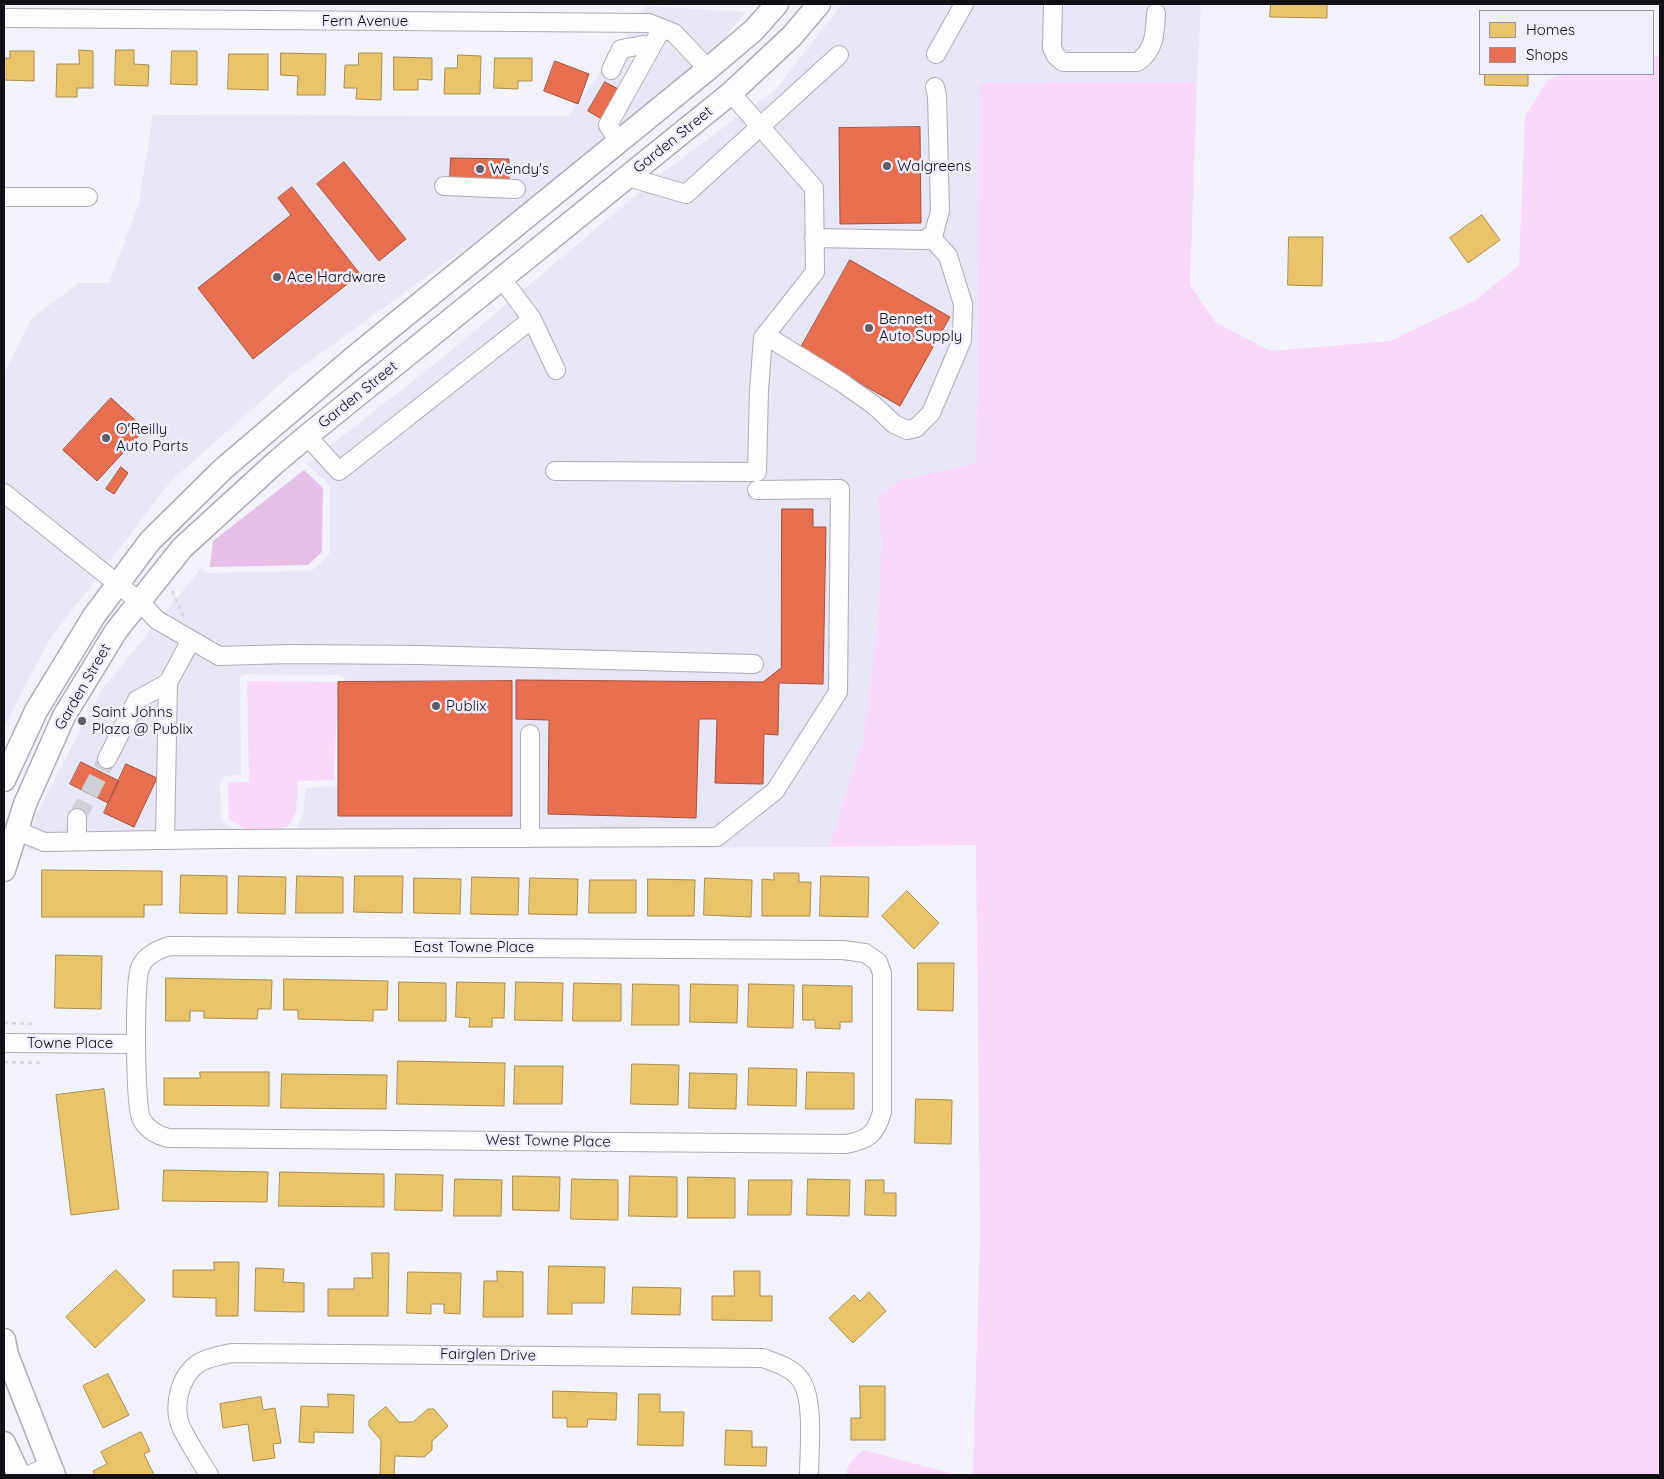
<!DOCTYPE html>
<html>
<head>
<meta charset="utf-8">
<style>
  body { margin:0 }
  #map { position:relative; width:1664px; height:1479px; overflow:hidden; background:#f2f2fa; font-family:Quicksand,sans-serif }
  canvas { display:block }
  .frame { position:absolute; inset:0; border:5px solid #101015; pointer-events:none }
  .legend { position:absolute; left:1479px; top:10px; width:175px; height:65px; box-sizing:border-box; background:#efeefe; border:1px solid #9695a1; margin:0; padding:6px 9px; list-style:none; font-size:15px; color:#101015 }
  .legend li { display:flex; align-items:center; gap:10px; height:25px }
  .legend b { width:25px; border:1px solid #9695a1 }
</style>
</head>
<body>
<div id="map">
<canvas width="1664" height="1479"></canvas>
<div class="frame"></div>
<ul class="legend">
<li><b style="height:14px;background:#e9c46a"></b>Homes</li>
<li><b style="height:14px;background:#e76f51"></b>Shops</li>
</ul>
</div>
<script>
const g = document.querySelector('canvas').getContext('2d');
g.lineJoin = 'round';
function paint(path, color) { g.fillStyle = color; g.fill(path, 'evenodd'); }
function trace(path, color, width, dash) { g.strokeStyle = color; g.lineWidth = width; g.lineCap = dash ? 'butt' : 'round'; g.setLineDash(dash || []); g.stroke(path); }
function write(font, color, halo, rows, align = 'center') {
  g.font = font + ' Quicksand,sans-serif'; g.lineWidth = 5; g.setLineDash([]); g.textBaseline = 'middle'; g.strokeStyle = halo; g.fillStyle = color; for (const [text, x, y, turn = 0] of rows) {
    g.save(); g.translate(x, y); g.rotate((+turn || 0) * Math.PI / 180); g.textAlign = isNaN(turn) ? turn : align; if (halo) g.strokeText(text, 0, 0); g.fillText(text, 0, 0); g.restore();
  }
}
paint(new Path2D(`
  M842 4H1201L1197 82 979 84 977 464 901 480 877 497 882 540 876 640 863 740 829 847 27 850 36 815 101 691 202 567 205 572 210 573 308 571 314 569 327 557 330 552V486L307 464 447 354 662 173 776 89ZM247 674 338 675 345 678 346 682 341 784 337 786 306 788 303 813 296 829 292 832 247 837 223 823 221 819 220 781 225 776 241 775 240 681 241 676Z
  M647 6 745 12 712 55 642 113 465 249 292 374 171 481 107 564 4 483V374L32 318 79 283H109L139 203 153 115 569 116Z
  M4 504 97 578 49 640 4 728Z`), '#e6e6f5');
paint(new Path2D(`
  M1653 56 1660 57V1475H973L980 1238 976 845 829 847 863 740 876 640 882 540 877 497 901 480 977 463 979 83 1197 82 1190 285 1215 322 1270 351 1390 341 1476 300 1519 265 1525 117 1547 81 1560 74H1653Z
  M247 681 338 682 334 780 298 781 296 812 289 825 272 833 249 831 229 819 228 783 249 782Z
  M864 1450 957 1475H846C848 1462 854 1458 864 1450Z`), '#f7d8f7');
paint(new Path2D(`
  M304 470 323 488 322 552 308 565 210 567 213 541Z`), '#e6bfe6');
const homes = new Path2D(`
  M1271 4H1327V18L1270 17Z
  M79 50 93 51V88H77V97H56L57 64H79Z
  M116 50H134V64L149 65 148 86 115 85Z
  M10 51H34V81L4 80V58H10Z
  M172 51H197V85L171 84Z
  M281 53 326 54 325 95H297L298 76 281 75Z
  M359 53H382L381 100 356 99 357 88H344L345 65H358Z
  M229 54H268V90L228 89Z
  M458 55 481 56 480 94H444L445 68H457Z
  M394 57 432 58V80L418 79V90H394Z
  M495 58H532V81H518V89L494 88Z
  M1485 74H1528V86L1485 85Z
  M1482 215 1500 240 1468 263 1450 238Z
  M1289 237H1323L1322 286 1288 285Z
  M42 870 162 871V905H144V917H42Z
  M774 873H799V882H811L810 916H762V879L774 880Z
  M181 875 227 876V914L180 913Z
  M239 876 286 877 285 914 238 913Z
  M297 876 343 877V913H296Z
  M355 876H403L402 913 354 912Z
  M821 876 869 877 868 917 820 916Z
  M472 877 519 878 518 915 471 914Z
  M414 878 461 879 460 914 414 913Z
  M530 878 578 879 577 915 529 914Z
  M705 878 752 880 751 917 704 915Z
  M648 879 695 880 694 916H648Z
  M590 880H636V913H589Z
  M907 891 939 923 914 949 882 916Z
  M56 955 102 956 101 1009 55 1008Z
  M918 963H954L953 1011 918 1010Z
  M166 978 272 980 271 1009H258L257 1019 204 1018V1011H190V1021H166Z
  M284 979 388 981 387 1010H373V1021L298 1019V1010H284Z
  M399 982 446 983V1021H399Z
  M457 982 505 983 504 1018H492V1027H469L470 1018 456 1017Z
  M516 982 563 983 562 1021 515 1020Z
  M574 983 621 984V1021H573Z
  M633 984 679 985V1025H632Z
  M691 984 738 985 737 1023 690 1022Z
  M749 984 794 985 793 1028 748 1027Z
  M803 985 852 986V1022H840V1029L815 1028V1020H803Z
  M398 1061 505 1063 504 1106 397 1104Z
  M632 1064 679 1065 678 1105 631 1104Z
  M515 1066H563L562 1104H514Z
  M749 1068 797 1069 796 1106 748 1105Z
  M200 1072H269V1106L164 1105V1078H200Z
  M807 1072 854 1073V1109H806Z
  M690 1073 737 1074 736 1109 689 1108Z
  M282 1074 387 1075 386 1109 281 1108Z
  M104 1089 119 1209 71 1215 56 1095Z
  M916 1099 952 1100 951 1144 915 1143Z
  M164 1170 268 1172 267 1202 163 1201Z
  M280 1172 384 1174V1207L279 1206Z
  M396 1174 443 1175 442 1211 395 1210Z
  M513 1176 560 1177 559 1211 513 1210Z
  M630 1176 677 1177V1217L629 1216Z
  M688 1177 735 1178V1218H688Z
  M455 1179 502 1180 501 1216H454Z
  M572 1179 618 1180V1220L571 1219Z
  M808 1179 850 1180 849 1216 807 1215Z
  M749 1180H792L791 1215H748Z
  M866 1180H884V1193H896V1216L865 1215Z
  M372 1253H389L388 1316H328V1289H354V1278H372Z
  M214 1262H239L238 1316H216V1298L173 1297V1270H214Z
  M549 1266 605 1267 604 1303H572V1314H548Z
  M256 1268 284 1269 283 1282 304 1283V1312L255 1311Z
  M116 1270 145 1300 95 1348 66 1317Z
  M497 1271 523 1272V1317H483L484 1281H497Z
  M734 1271H760V1296H772V1321L712 1320V1296H734Z
  M408 1272 461 1273 460 1314 444 1313V1304H431V1314L407 1313Z
  M633 1287 681 1288 680 1315 632 1314Z
  M869 1292 886 1311 853 1343 829 1318 854 1295 860 1301Z
  M108 1374 129 1415 103 1428 83 1386Z
  M860 1386H885V1440H851V1418H860Z
  M553 1391 617 1393 616 1420 588 1419 587 1427H567V1418H553Z
  M328 1394 354 1395 353 1433 314 1432V1443L299 1442 301 1406 328 1407Z
  M639 1394H660V1412H684L683 1446 638 1445Z
  M261 1397 263 1410 275 1408 281 1443 273 1444 275 1458 253 1461 248 1424 223 1428 220 1404Z
  M386 1407 399 1422H413L428 1409H434L448 1426 432 1441V1450L424 1457 395 1456 394 1475H380L381 1440 369 1426V1421Z
  M726 1430 752 1431V1447H767L766 1466 725 1465Z
  M141 1432 150 1451 144 1454 154 1475H95L93 1471 107 1464 101 1452Z`);
paint(homes, '#e9c46a');
trace(homes, '#a88e50', 1);
const shops = new Path2D(`
  M555 61 589 74 578 104 544 91Z
  M605 82 622 91 605 121 588 111Z
  M920 127 921 223 840 224 839 128Z
  M451 158 509 159V180L450 179Z
  M344 162 406 239 379 261 317 184Z
  M292 187 360 274 253 359 198 288 291 215 278 198Z
  M850 260 950 317 900 406 800 349Z
  M111 398 145 429 97 481 63 450Z
  M121 467 128 473 114 494 106 489Z
  M782 509H813V527H826L823 684 779 683 778 735 764 734 763 784 715 783 717 719H699L696 818 548 814 549 720 516 719V680L763 682 781 668Z
  M512 681V816H338V682Z
  M81 762 119 781 108 803 70 784Z
  M126 764 157 778 134 827 104 813Z`);
paint(shops, '#e76f51');
trace(shops, '#a6523f', 1);
trace(new Path2D(`
  M77 818 107 759`), '#d0d0d8', 18, [18, 9]);
const minor = new Path2D(`
  M1053 4 1052 48 1056 56 1063 62H1137C1155 51 1155 33 1156 13
  M4 18 649 23 674 33 708 69
  M936 54 964 4
  M611 70 621 49 643 45 650 49
  M619 142 608 125 662 28
  M628 177 686 194 839 55
  M444 186 516 189
  M4 197H88
  M814 238 926 240 934 233 940 211 937 96 935 87
  M502 279 532 319 556 370
  M765 335 841 382 875 406 894 424 907 430 916 428 931 413 962 340 963 304 948 256 930 236
  M307 436 339 471 532 319
  M555 471 757 472 759 390 763 338 815 272 814 188 731 93
  M4 493 139 601 157 620 219 656 289 654 420 655 754 664
  M530 734V838
  M107 759 137 700 168 683
  M16 830 44 842 218 839 717 837 775 791 838 692 840 489 757 490
  M77 840V818
  M165 840 168 683 191 640
  M169 946 843 950 865 953 878 962 882 973V1112C876 1134 868 1140 846 1144L168 1138C157 1135 146 1129 141 1118 135 1104 134 983 140 968 144 956 157 950 169 946Z
  M4 1043 136 1044
  M29 1475 49 1466
  M209 1475C200 1460 190 1445 182 1429 172 1408 179 1376 199 1363 209 1357 222 1355 232 1353L763 1358C776 1363 791 1367 800 1379 815 1399 809 1450 809 1475`);
const major = new Path2D(`
  M4 780 36 711 94 616 150 541 223 469 352 359 708 69 754 30 777 4
  M4 870 25 804 64 716 116 631 182 548 275 463 307 436 731 93 792 36 819 4
  M4 1340 7 1355 54 1475
  M4 1443 19 1475`);
trace(minor, '#adadb3', 20);
trace(major, '#adadb3', 25);
trace(new Path2D(`
  M172 591 184 617
  M4 1023 32 1024
  M4 1062 42 1063`), '#d8d8db', 2.5, [4, 4]);
trace(minor, '#fdfdfe', 18);
trace(major, '#fdfdfe', 22);
for (const [x, y, r, color] of [
  [887,166,5,"#5f5f65"],
  [480,169,5,"#5f5f65"],
  [277,277,5,"#5f5f65"],
  [869,328,5,"#5f5f65"],
  [106,438,5,"#5f5f65"],
  [436,706,5,"#5f5f65"],
  [82,721,5,"#5f5f65"]
]) { const dot = new Path2D(); dot.arc(x, y, r, 0, 2 * Math.PI); g.fillStyle = color; g.fill(dot); trace(dot, '#efeefe', 2); }
write('15px', '#101015', '#efeefe', [
  ["Fern Avenue",365,21],
  ["Garden Street",673,140,-39],
  ["Garden Street",358,395,-39],
  ["Garden Street",83,687,-60],
  ["East Towne Place",474,947],
  ["Towne Place",70,1043],
  ["West Towne Place",548,1141,1],
  ["Fairglen Drive",488,1355,1]
]);
write('15px', '#101015', '#efeefe', [
  ["Walgreens",897,166],
  ["Wendy's",490,169],
  ["Ace Hardware",287,277],
  ["Bennett",879,319],
  ["Auto Supply",879,336],
  ["O'Reilly",116,429],
  ["Auto Parts",116,446],
  ["Publix",446,706],
  ["Saint Johns",92,712],
  ["Plaza @ Publix",92,729]
], 'left');
</script>
</body>
</html>
